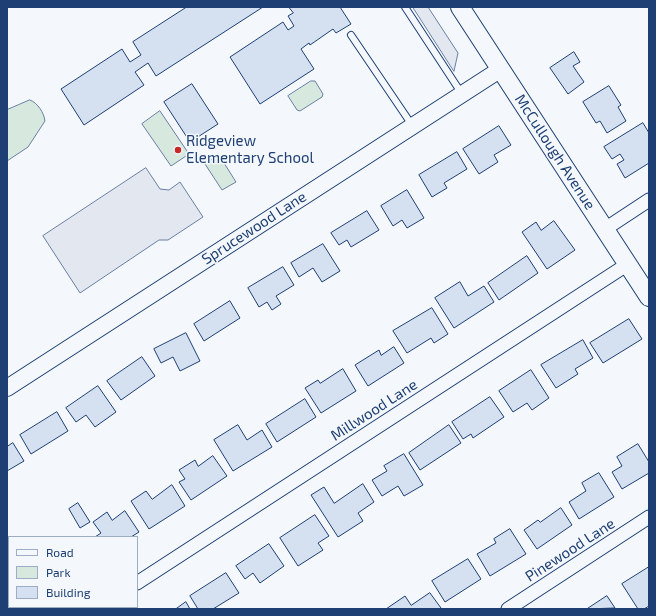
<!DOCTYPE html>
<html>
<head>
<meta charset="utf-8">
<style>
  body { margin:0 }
  #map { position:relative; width:656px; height:616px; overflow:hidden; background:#f4f7fb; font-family:"Exo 2",sans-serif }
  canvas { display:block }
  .frame { position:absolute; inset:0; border:8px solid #1d3f73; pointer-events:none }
  .legend { position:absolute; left:8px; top:536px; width:130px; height:72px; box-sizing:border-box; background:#f4f7fb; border:1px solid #9eadc5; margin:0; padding:5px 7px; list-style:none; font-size:12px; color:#1d3f73 }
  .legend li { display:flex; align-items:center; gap:8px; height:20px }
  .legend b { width:20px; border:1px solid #9eadc5 }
</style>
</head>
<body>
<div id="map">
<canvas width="656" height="616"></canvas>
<div class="frame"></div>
<ul class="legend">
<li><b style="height:5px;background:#f4f7fb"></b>Road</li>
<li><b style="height:11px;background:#d7e8df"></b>Park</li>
<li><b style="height:11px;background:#d5e0f0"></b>Building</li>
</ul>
</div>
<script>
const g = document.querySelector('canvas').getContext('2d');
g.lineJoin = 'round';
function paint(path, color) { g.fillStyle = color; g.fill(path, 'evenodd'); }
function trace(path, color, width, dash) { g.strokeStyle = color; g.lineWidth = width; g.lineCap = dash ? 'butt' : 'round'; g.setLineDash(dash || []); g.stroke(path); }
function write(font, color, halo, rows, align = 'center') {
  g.font = font + ' "Exo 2",sans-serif'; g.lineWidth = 3; g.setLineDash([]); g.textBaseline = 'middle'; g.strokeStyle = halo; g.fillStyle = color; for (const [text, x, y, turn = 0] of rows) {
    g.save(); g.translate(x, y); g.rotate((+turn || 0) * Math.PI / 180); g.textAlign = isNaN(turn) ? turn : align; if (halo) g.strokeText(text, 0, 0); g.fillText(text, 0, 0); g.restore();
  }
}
const green = new Path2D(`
  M311 81H315L323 94 322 97 300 111 297 110 288 96Z
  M30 100C38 103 44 113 45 121L28 147 7 161V110Z
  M160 111 189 154 171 166 142 124Z
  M219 155 236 182 222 190 205 164Z`);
paint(green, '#d7e8df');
trace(green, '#687fa3', 1);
const parking = new Path2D(`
  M413 7H428L458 53 454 71Z
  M146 168 160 189 169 190 180 182 203 217 168 240H159L80 293 43 236Z`);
paint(parking, '#e3e8f0');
trace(parking, '#687fa3', 1);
const building = new Path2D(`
  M187 7H263L156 76 148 63 135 72 144 85 84 125 61 89 122 49 130 62 141 55 133 42Z
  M289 7H340L351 24 336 33 333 29 310 45 309 43 301 49 314 69 260 104 230 57 283 22 288 30 294 26 288 16 293 13Z
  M574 52 580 62 573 66 584 82 568 94 550 68Z
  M192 84 218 124 190 142 164 102Z
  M609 86 621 105 618 107 626 121 607 133 600 121 596 123 583 102Z
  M643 123 649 133V163L625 178 617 164 624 160 620 154 612 159 604 147Z
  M499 126 511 145 494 155 498 162 479 174 463 149Z
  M457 152 467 169 444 183 447 188 432 197 419 175Z
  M407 190 424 218 407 228 402 220 393 226 381 206Z
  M367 211 379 230 351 247 347 240 339 245 331 233Z
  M554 221 575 250 547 269 522 232 536 222 541 230Z
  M323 244 340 271 322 282 313 268 299 277 291 263Z
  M527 256 538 273 499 300 488 283Z
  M283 267 294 285 276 296 281 304 272 310 267 302 259 307 248 288Z
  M460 282 468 296 484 286 494 302 454 328 435 298Z
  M230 301 240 318 204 341 194 324Z
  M432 308 448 334 434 343 431 338 407 353 393 331Z
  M629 319 642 339 603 363 590 343Z
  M186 333 200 361 180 371 173 357 161 363 154 349Z
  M583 340 593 358 575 369 578 374 556 388 541 365Z
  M394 347 404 363 368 386 355 365 379 350 381 355Z
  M142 357 155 376 121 400 107 381Z
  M343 369 356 391 321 413 305 388 318 380 320 383Z
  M531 370 549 398 532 410 527 403 513 412 499 391Z
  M98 386 116 412 95 427 86 415 76 422 66 408Z
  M490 397 504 417 473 438 471 434 463 439 452 422Z
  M305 399 316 417 277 442 266 424Z
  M57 412 68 431 31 454 20 435Z
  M238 425 247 440 262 430 272 447 233 471 214 440Z
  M449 425 461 443 420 470 409 453Z
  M13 443 24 461 7 471V447Z
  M638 444 649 462V473L622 489 612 472 622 466 617 457Z
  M404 454 423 485 404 496 398 486 382 496 372 480 387 471 384 466Z
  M213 456 227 476 191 500 179 482 185 479 179 470 195 460 198 466Z
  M599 473 614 497 579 519 569 502 586 491 582 483Z
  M363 484 374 502 358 513 363 521 338 537 311 495 324 487 334 503Z
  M172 485 185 506 149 529 131 501 146 491 152 499Z
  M78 503 90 522 80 528 69 509Z
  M561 508 572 525 537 549 524 530 538 520 540 522Z
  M125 511 139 532 131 537H95L101 533 93 522 107 512 112 520Z
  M315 515 329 536 318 543 323 550 298 566 280 538Z
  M510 529 526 554 490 576 477 554 496 543 494 539Z
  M269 544 284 566 260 583 253 573 245 579 236 566Z
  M468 559 481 579 445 602 432 581Z
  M649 567V606L644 609H638L622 584Z
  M226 573 239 593 213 609H198L190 596Z
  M9 591V607H24L21 609H9L7 607V592Z
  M430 593 441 608 439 609H386L405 596 411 605Z
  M607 596 615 608 587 609Z
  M186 602 190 609H176Z`);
paint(building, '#d5e0f0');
trace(building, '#1d3f73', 1);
const service = new Path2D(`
  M405 7 462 94
  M351 35 412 125`);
const minor = new Path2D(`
  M605 229 649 200
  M137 583 628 264
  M97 609 100 607
  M508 609 649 517`);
const tertiary = new Path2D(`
  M7 388 501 69`);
const secondary = new Path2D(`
  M460 7 649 297`);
trace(service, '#1d3f73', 8);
trace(minor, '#1d3f73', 15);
trace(tertiary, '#1d3f73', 18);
trace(secondary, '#1d3f73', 20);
trace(service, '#f4f7fb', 6);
trace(minor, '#f4f7fb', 13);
trace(tertiary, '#f4f7fb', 16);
trace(secondary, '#f4f7fb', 18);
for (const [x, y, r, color] of [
  [178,150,4,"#c62828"]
]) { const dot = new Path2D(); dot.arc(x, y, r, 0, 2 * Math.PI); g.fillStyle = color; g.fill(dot); trace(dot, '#f4f7fb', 1.5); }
write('15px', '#1d3f73', '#f4f7fb', [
  ["Ridgeview",186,141],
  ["Elementary School",186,158]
], 'left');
write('15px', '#1d3f73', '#f4f7fb', [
  ["McCullough Avenue",555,152,57],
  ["Sprucewood Lane",254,228,-33],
  ["Millwood Lane",374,410,-33],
  ["Pinewood Lane",570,550,-33]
]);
</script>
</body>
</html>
